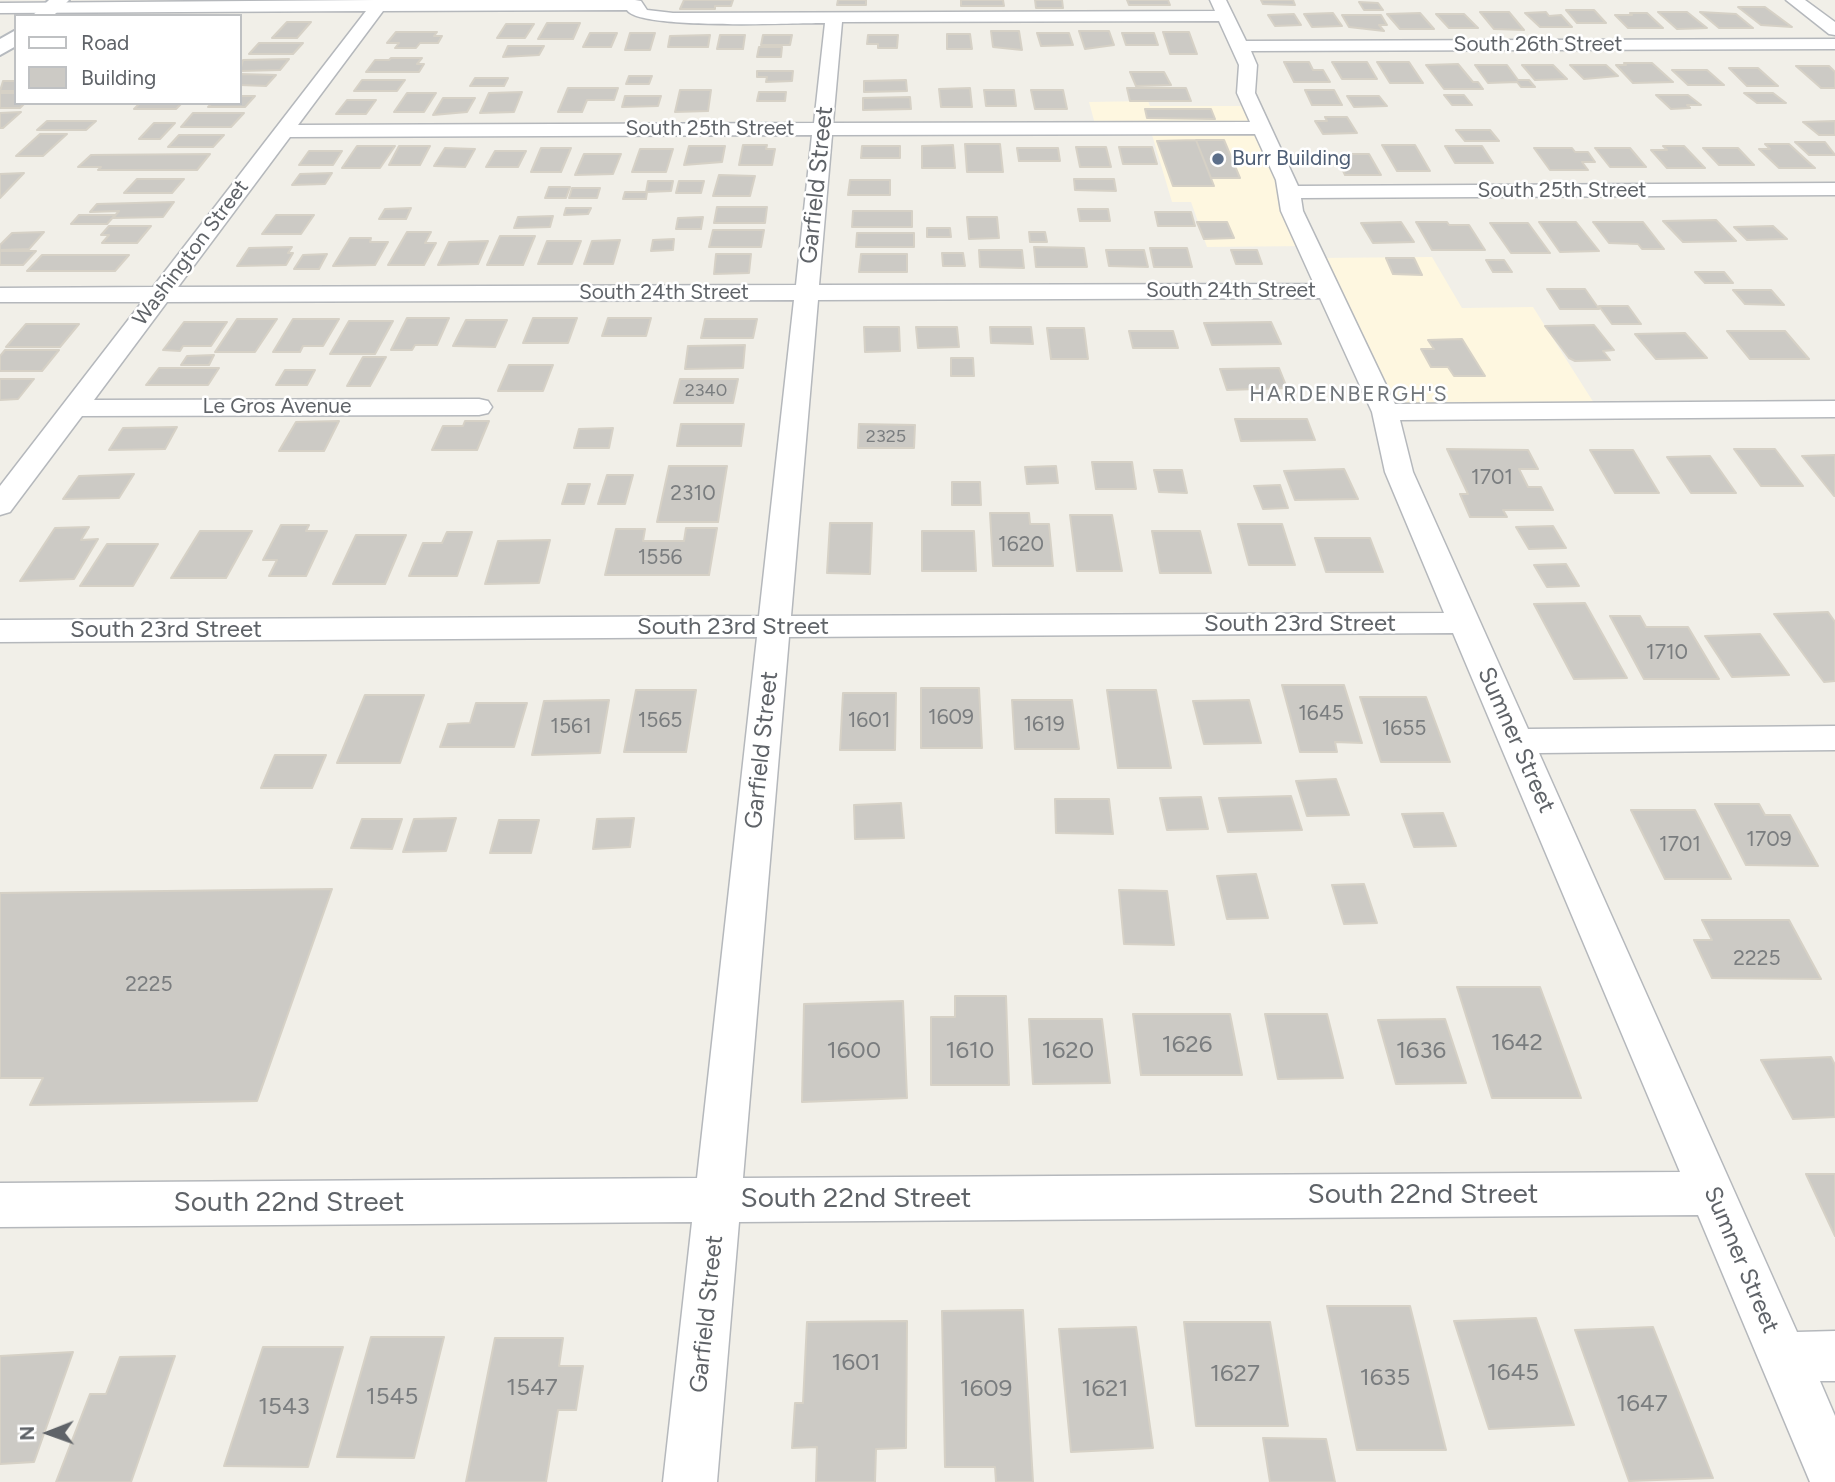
<!DOCTYPE html>
<html>
<head>
<meta charset="utf-8">
<style>
  body { margin:0 }
  #map { position:relative; width:1835px; height:1482px; overflow:hidden; background:#f1efe8; font-family:Figtree,sans-serif }
  canvas { display:block }
  .legend { position:absolute; left:14px; top:14px; width:228px; height:91px; box-sizing:border-box; background:#fff; border:2px solid #bfc1c3; margin:0; padding:9px 12px; list-style:none; font-size:21px; color:#5f6368 }
  .legend li { display:flex; align-items:center; gap:14px; height:35px }
  .legend b { width:35px; border:2px solid #bfc1c3 }
  .north { position:absolute; left:14px; top:1398px; width:70px; height:70px; -webkit-text-stroke:5px #fff; paint-order:stroke; rotate:269deg; font-size:19px; font-weight:700; line-height:28px; text-align:center; color:#5f6368 }
  .north::after { content:''; display:block; margin:auto; width:24px; height:32px; background:#5f6368; clip-path:polygon(50% 0,100% 100%,50% 72%,0 100%) }
</style>
</head>
<body>
<div id="map">
<canvas width="1835" height="1482"></canvas>
<ul class="legend">
<li><b style="height:9px;background:#fff"></b>Road</li>
<li><b style="height:19px;background:#cccac5"></b>Building</li>
</ul>
<div class="north">N</div>
</div>
<script>
const g = document.querySelector('canvas').getContext('2d');
g.lineJoin = 'round';
function paint(path, color) { g.fillStyle = color; g.fill(path, 'evenodd'); }
function trace(path, color, width, dash) { g.strokeStyle = color; g.lineWidth = width; g.lineCap = dash ? 'butt' : 'round'; g.setLineDash(dash || []); g.stroke(path); }
function write(font, color, halo, rows, align = 'center') {
  g.font = font + ' Figtree,sans-serif'; g.lineWidth = 5; g.setLineDash([]); g.textBaseline = 'middle'; g.strokeStyle = halo; g.fillStyle = color; for (const [text, x, y, turn = 0] of rows) {
    g.save(); g.translate(x, y); g.rotate((+turn || 0) * Math.PI / 180); g.textAlign = isNaN(turn) ? turn : align; if (halo) g.strokeText(text, 0, 0); g.fillText(text, 0, 0); g.restore();
  }
}
paint(new Path2D(`
  M1148 101 1150 106H1252L1308 246 1207 247 1191 202H1172L1150 128H1096L1089 102Z
  M1432 257 1462 308 1533 307 1599 411 1385 412 1314 258Z`), '#fef7e0');
const building = new Path2D(`
  M684 0H733L731 6H715V9H680Z
  M838 0H866V5H837Z
  M961 0H1003L1004 6H961Z
  M1035 0H1062L1063 8H1036Z
  M1127 0H1168L1170 5H1129Z
  M1261 0H1293L1295 5 1263 4Z
  M1359 2 1378 3 1383 10H1364Z
  M1738 7H1765L1792 27 1761 25Z
  M1566 10H1594L1606 23H1577Z
  M1480 12H1509L1524 30 1494 29Z
  M1546 12 1549 16 1561 15 1572 27H1540L1525 13Z
  M1658 12H1687L1707 28 1677 29Z
  M1700 12 1736 14 1753 28H1719Z
  M1333 13 1342 26 1312 27 1304 14Z
  M1420 13 1434 29H1400L1387 14Z
  M1630 13H1647L1663 28H1628L1615 15H1632Z
  M1294 14 1301 25 1275 26 1268 15Z
  M1436 14H1464L1478 28H1449Z
  M1342 15H1381L1387 25H1379L1384 31 1349 27Z
  M287 22H311L297 38H272Z
  M547 23H580L573 39H538Z
  M506 24H534L525 38H497Z
  M991 31H1019L1022 50 993 47Z
  M1079 31H1109L1114 45 1085 49Z
  M396 32H437L434 36H442L438 43H420L416 48H395L399 43H387Z
  M1163 32H1189L1197 54H1170Z
  M590 33H617L611 47H583Z
  M630 33H655L650 50H625Z
  M1037 33H1069L1073 45 1041 46Z
  M1122 33H1154L1158 45H1126Z
  M947 34H970L972 49H947Z
  M710 35 708 47H668L670 36Z
  M720 35H745L743 49H717Z
  M763 35H792L790 45H761Z
  M868 35H898L897 48H878V44H867Z
  M259 43H303L293 54H249Z
  M508 46H544L539 55 503 57Z
  M759 47H782L781 57H757Z
  M391 58H422L417 64H424L419 72H366L375 60H389Z
  M289 59 280 70 240 71 243 60Z
  M1284 62H1309L1313 70H1323L1330 82H1294Z
  M1332 62H1367L1377 79H1342Z
  M1377 62H1409L1423 83H1390Z
  M1624 63H1652L1673 82 1633 83 1616 65H1626Z
  M1458 64 1473 82H1478L1483 89H1444L1426 65Z
  M1475 65H1507L1518 80H1529L1535 87H1521L1517 82 1488 83Z
  M1522 65H1553L1567 79 1535 80Z
  M1570 65H1606L1618 76 1584 79Z
  M1796 66H1829L1835 72V88H1821Z
  M1729 68H1758L1778 86H1747Z
  M1672 70H1707L1724 85H1688Z
  M757 71H793L792 81 766 82 767 77H757Z
  M1130 72H1164L1171 85 1136 86Z
  M240 74 276 75 266 86 240 85Z
  M629 76H652L649 84H626Z
  M475 78H508L504 86H470Z
  M362 80H405L397 91H354Z
  M906 80 907 91 864 92V81Z
  M3 81H16V91H0Z
  M568 88H618L614 100H587L582 112H558Z
  M970 88 972 107H941L939 89Z
  M1127 88H1186L1191 101H1130Z
  M680 90H711L708 111 675 112Z
  M984 90H1014L1016 106H986Z
  M1031 90H1063L1067 109H1035Z
  M1305 90H1334L1342 105H1312Z
  M522 92 514 112 480 113 489 93Z
  M759 92H786L785 101H757Z
  M0 93H16V103H25L20 108H0Z
  M407 93H436L424 112H394Z
  M1744 93H1773L1786 103H1757Z
  M1444 95H1464L1472 105H1452Z
  M1656 95H1688L1701 105H1687L1690 108 1671 109Z
  M240 96H255L245 107H208L212 103H240Z
  M625 96H661L658 106 622 107Z
  M1347 96H1379L1387 106 1354 107Z
  M910 97 911 109 863 110V98Z
  M443 98H475L467 112 433 115Z
  M347 100H376L366 114H336Z
  M140 103H162L181 104 176 109H134Z
  M1145 109H1211L1215 119 1147 118Z
  M21 112 3 128H0V113Z
  M193 113H244L231 127H181Z
  M1325 117H1347L1357 133 1323 134 1315 121H1327Z
  M47 121H96L86 130H37Z
  M1835 121V135H1819L1803 122Z
  M154 123H175L160 139H139Z
  M1456 130H1490L1499 141H1465Z
  M40 134H67L43 156H16Z
  M179 135H224L213 147H168Z
  M1196 140H1224L1240 178H1211Z
  M1196 140 1214 186H1173L1157 141Z
  M1795 142H1825L1835 155H1809Z
  M965 144H1000L1003 172H967Z
  M1765 144H1789L1815 168H1779L1759 149H1770Z
  M743 145H767L766 149H775L772 165H739Z
  M953 145 955 168H922V146Z
  M1382 145H1415L1430 171H1397Z
  M357 146H395L380 168H342Z
  M399 146H430L420 165H389Z
  M689 146H725L722 162 684 165Z
  M862 146H900V158H861Z
  M1445 146H1482L1493 163H1455Z
  M1663 146H1684L1705 168H1667L1651 150H1667Z
  M1076 147H1106L1111 167H1080Z
  M1119 147H1152L1157 164H1123Z
  M445 148 475 149 465 167 434 166Z
  M541 148H571L561 172H531Z
  M1017 148H1058L1060 161H1019Z
  M1534 148H1572L1575 152H1588L1595 162H1582L1588 170H1550Z
  M1595 148H1630L1646 167H1610Z
  M1703 148H1738L1754 165H1719Z
  M640 149H673L666 172H632Z
  M309 151H342L333 165H299Z
  M495 151H526L518 167H486Z
  M210 154 197 170H98L101 167H78L91 155Z
  M584 154H621L613 174 575 175Z
  M1335 154H1369L1381 175H1345Z
  M24 173 0 198V174Z
  M332 173 325 184 292 185 300 174Z
  M719 175 755 176 750 196H713Z
  M137 179H184L172 193H124Z
  M1074 179H1114L1116 191 1075 190Z
  M850 180H890V195H848Z
  M648 181H673L671 191 646 192Z
  M679 181H704L701 193H676Z
  M549 187H570L566 198H545Z
  M572 188H600L597 198H569Z
  M625 192H647L646 199H623Z
  M174 202 163 217 113 218 119 211 90 212 97 204Z
  M717 207H767L765 223H714Z
  M411 208 406 219H379L385 209Z
  M566 208H591L588 214 564 215Z
  M1078 209H1108L1110 221H1080Z
  M853 211H912V227H852Z
  M1155 212H1191L1195 226H1158Z
  M79 215H115L107 224H71Z
  M276 215H314L301 234H262Z
  M553 216 550 227 514 228 518 217Z
  M703 217 701 229H676L678 218Z
  M967 217H997L999 238 969 239Z
  M1716 220 1736 241 1683 242 1663 221Z
  M1197 222H1227L1234 238 1204 239Z
  M1401 222 1414 242 1373 243 1361 223Z
  M1416 222H1447L1449 225H1469L1485 250H1432Z
  M1539 222H1576L1599 251 1560 252Z
  M1593 222H1643L1664 249H1642L1638 244 1609 243Z
  M1490 223H1528L1550 253H1511Z
  M109 226H151L137 243H102L109 235H101Z
  M1773 226 1787 239 1747 240 1734 227Z
  M927 228H950L951 237H927Z
  M713 230H764L761 247H709Z
  M44 232 29 249 0 250V245L12 233Z
  M407 232H431L425 243H436L424 265H388Z
  M1029 232H1045L1047 242H1030Z
  M857 233H914V247H856Z
  M500 236H535L523 265H487Z
  M350 238H371L370 242H388L375 265 333 266Z
  M674 239 673 250 651 251 653 240Z
  M620 240 613 264H584L592 241Z
  M488 241 478 264 438 265 449 242Z
  M547 241H581L572 264H538Z
  M292 247 288 253H293L286 265 237 266 249 248Z
  M1034 247 1084 248 1087 267H1036Z
  M1150 248H1187L1192 267H1154Z
  M979 250H1022L1024 268 980 267Z
  M1106 250H1144L1148 267 1109 266Z
  M1231 250H1257L1262 264H1236Z
  M0 251H36L23 265H0Z
  M942 253H963L965 266H943Z
  M327 254 319 269H294L303 255Z
  M716 254H751L749 273 714 274Z
  M861 254H907V272H859Z
  M42 255H129L115 271H27Z
  M1386 258H1414L1422 275 1393 274Z
  M1486 260H1504L1512 272H1493Z
  M1695 272H1724L1733 283H1705Z
  M1547 289H1585L1599 309H1560Z
  M1733 290H1771L1784 305 1745 304Z
  M1599 306H1628L1641 324H1612Z
  M407 318H449L437 345H415L412 350H391Z
  M533 318H577L568 343H523Z
  M608 318H651L646 336H602Z
  M237 319H277L255 352H215Z
  M293 319H339L323 346H303L300 352H273Z
  M705 319H757L753 338H701Z
  M466 320H507L495 347 453 346Z
  M349 321H393L375 354H330Z
  M184 322H227L211 346H183L180 351 163 350Z
  M1271 322 1281 344 1212 345 1204 323Z
  M26 324H79L60 347H6Z
  M1594 325 1614 350 1603 351 1610 360 1575 361 1569 358 1545 326Z
  M864 327H899L900 351 865 352Z
  M916 327H957L959 347 918 348Z
  M990 327H1031L1033 344 991 343Z
  M1047 328H1084L1088 359H1051Z
  M1129 331H1173L1178 348H1133Z
  M1727 331H1785L1809 359H1750Z
  M1685 333 1707 358 1656 359 1635 334Z
  M1462 339 1485 376H1454L1448 367H1431L1421 349H1434L1428 340Z
  M745 345 743 368 685 369 688 346Z
  M5 350H59L42 371H0V356Z
  M214 355 209 365H181L187 356Z
  M363 357H386L370 386H347Z
  M951 358H973L974 376H951Z
  M509 365H553L543 391H498Z
  M159 368H219L208 385H146Z
  M1279 368 1287 388 1227 390 1220 369Z
  M285 370H315L307 385H276Z
  M0 379H34L18 399 0 400Z
  M680 379H738L733 403H674Z
  M1235 419H1307L1315 440 1241 441Z
  M339 421 324 451H279L296 422Z
  M465 421H489L477 450H432L443 426H463Z
  M681 424H744L741 446H677Z
  M859 424 915 425 914 448H858Z
  M177 427 165 449 109 450 123 428Z
  M613 428 609 448H574L579 429Z
  M1447 449 1528 450 1538 469H1519L1528 487H1541L1553 510H1503L1507 517H1470L1460 494H1468Z
  M1734 449H1775L1803 486H1761Z
  M1590 450H1633L1659 493H1615Z
  M1835 455V496H1834L1802 456Z
  M1710 456 1736 493H1691L1667 457Z
  M1092 462H1132L1136 489H1096Z
  M669 466H727L718 522H657Z
  M1056 466 1058 483 1027 484 1025 467Z
  M1344 469 1358 499 1295 500 1284 471Z
  M1154 470H1182L1187 493 1159 492Z
  M134 474 119 498 63 499 79 476Z
  M607 475H633L625 504H598Z
  M952 482H980L981 505H952Z
  M568 484H590L584 504H562Z
  M1280 485 1288 508 1263 509 1254 486Z
  M990 513H1029L1030 524H1049L1053 566H993Z
  M1070 515H1112L1122 571H1077Z
  M830 523H872L870 574 827 573Z
  M1238 524H1282L1295 565H1249Z
  M281 525H309L306 531H327L306 576H269L277 560H263Z
  M1553 526 1566 548 1529 549 1516 527Z
  M89 527 81 540 98 539 74 579 20 581 55 528Z
  M686 528H717L709 575H605L616 529H645L643 541H684Z
  M200 531H252L226 578H171Z
  M922 531H974L976 571H922Z
  M1152 531H1200L1211 573H1160Z
  M447 532H472L457 576H409L423 543H442Z
  M356 535H406L385 584H333Z
  M1315 538H1370L1383 572H1326Z
  M550 540 539 583 485 584 498 541Z
  M107 544H158L133 586H80Z
  M1566 564 1579 586 1547 587 1534 565Z
  M1585 603 1627 678 1574 679 1534 604Z
  M1828 612 1835 622V681L1824 682 1774 614Z
  M1610 616H1640L1646 627H1688L1719 679H1644Z
  M1760 634 1789 675 1732 677 1705 636Z
  M1282 685H1344L1362 743 1335 742 1337 752H1300Z
  M921 688H979L982 748H921Z
  M636 690H696L686 752H624Z
  M1107 690H1156L1171 768H1118Z
  M843 693H896L895 750H840Z
  M365 695H424L400 763H337Z
  M1360 697H1426L1450 762H1381Z
  M609 700 600 753 532 755 544 701Z
  M1012 700H1072L1079 749H1015Z
  M1249 700 1261 743 1204 744 1193 701Z
  M476 703H527L514 747H440L448 724 470 723Z
  M275 755H326L312 788H261Z
  M1336 779 1349 815 1307 816 1296 781Z
  M1291 796 1302 830 1228 832 1219 798Z
  M1201 797 1208 829 1167 830 1160 798Z
  M1055 799H1109L1113 834 1056 833Z
  M901 803 904 838 855 839 854 805Z
  M1715 804H1759L1765 815H1790L1818 866 1746 865Z
  M1631 810H1695L1731 879H1665Z
  M1443 813 1456 846 1414 847 1402 814Z
  M456 818 446 851 403 852 414 819Z
  M634 818 630 847 593 849 597 819Z
  M362 819H402L392 849 351 848Z
  M499 820H539L531 853H490Z
  M1256 874 1268 918 1227 919 1217 876Z
  M1364 884 1377 923 1344 924 1332 885Z
  M332 889 257 1101 30 1105 43 1078H0V893Z
  M1119 890 1167 891 1174 945 1124 944Z
  M1702 920H1789L1821 979 1712 978 1694 940H1712Z
  M1457 987H1540L1581 1098H1492Z
  M955 996H1006L1009 1085H931V1017H955Z
  M903 1001 907 1098 802 1102 804 1004Z
  M1133 1014H1230L1242 1075H1141Z
  M1265 1014H1327L1343 1078 1278 1079Z
  M1029 1019H1102L1110 1083 1033 1084Z
  M1445 1019 1466 1083 1396 1084 1378 1020Z
  M1831 1057 1835 1065V1117L1793 1119 1761 1060Z
  M1806 1174H1835V1236Z
  M1327 1306H1410L1446 1450H1357Z
  M1023 1310 1033 1482H996L995 1467H945L942 1311Z
  M1536 1318 1574 1425 1489 1429 1454 1321Z
  M907 1321 906 1448 876 1449 875 1482H816L817 1447 792 1448 795 1403H803L807 1322Z
  M1184 1322H1270L1288 1426H1196Z
  M1136 1327 1153 1448 1071 1452 1059 1329Z
  M1653 1327 1713 1478 1629 1481 1575 1330Z
  M371 1337H444L414 1458 337 1457Z
  M495 1338H563L559 1366H583L576 1410H558L546 1482H466Z
  M263 1347H343L308 1467 224 1466Z
  M73 1352 34 1462 0 1464V1356Z
  M175 1356 131 1482H56L90 1394H106L120 1357Z
  M1263 1438 1326 1439 1335 1482H1270Z`);
paint(building, '#cccac5');
trace(building, '#d6d1c6', 2);
const street = new Path2D(`
  M374 0H635L641 1 647 10 673 13 1215 11 1210 0H1226L1246 41 1835 39V49L1251 51 1257 65 1255 93 1298 186 1835 183V195L1301 198 1303 211 1395 404 1835 401V417L1400 420 1413 472 1528 729 1835 726V750L1539 753 1797 1332 1835 1331V1381H1820L1835 1416V1482H1810L1698 1215 739 1222 717 1482H663L692 1222 0 1227V1183L697 1178 757 637 0 642V620L759 616 794 300 167 302 94 400 479 399 488 401 492 407 488 413 479 415 82 416 10 512 0 515V486L142 302H0V288L153 287 366 11 0 13V3ZM627 10C638 30 795 23 825 23L814 123 298 125 383 11ZM1219 21 1239 65 1237 93 1250 122 833 123 842 22ZM1255 134 1276 180 1281 211 1314 284 819 285 832 135ZM812 135 796 285 178 287 290 137ZM1320 298 1372 412 1385 472 1444 613 791 616 818 300ZM1453 633 1680 1172 743 1178 789 637Z
  M1786 0H1805L1835 22V35L1829 34Z`);
const secondary = new Path2D(`
  M49 0H69L53 16H32Z
  M16 30V46L0 55V39Z`);
trace(street, '#b5b8bc', 3);
trace(secondary, '#b6babf', 4);
paint(street, '#fff');
paint(secondary, '#fff');
for (const [x, y, r, color] of [
  [1218,159,7,"#5c6f8a"]
]) { const dot = new Path2D(); dot.arc(x, y, r, 0, 2 * Math.PI); g.fillStyle = color; g.fill(dot); trace(dot, '#fff', 2.5); }
write('18px', '#7a7d7f', null, [
  ["2340",706,391],
  ["2325",886,437]
]);
write('21px', '#5f6368', '#fff', [
  ["South 26th Street",1538,45],
  ["South 25th Street",710,129],
  ["South 25th Street",1562,191],
  ["Washington Street",191,253,-53],
  ["South 24th Street",1231,291],
  ["South 24th Street",664,293],
  ["Le Gros Avenue",277,407]
]);
write('21px', '#4e5e75', '#fff', [
  ["Burr Building",1232,159]
], 'left');
g.letterSpacing = '2px';
write('21px', '#70757a', '#fff', [
  ["HARDENBERGH'S",1349,395]
]);
g.letterSpacing = '0px';
write('21px', '#7a7d7f', null, [
  ["1701",1492,478],
  ["2310",693,494],
  ["1620",1021,545],
  ["1556",660,558],
  ["1710",1667,653],
  ["1645",1321,714],
  ["1609",951,718],
  ["1565",660,721],
  ["1601",869,721],
  ["1619",1044,725],
  ["1561",571,727],
  ["1655",1404,729],
  ["1709",1769,840],
  ["1701",1680,845],
  ["2225",1757,959],
  ["2225",149,985]
]);
write('24px', '#5f6368', '#fff', [
  ["Garfield Street",817,185,-84],
  ["South 23rd Street",1300,624],
  ["South 23rd Street",733,627],
  ["South 23rd Street",166,630],
  ["Sumner Street",1516,740,66],
  ["Garfield Street",762,750,-84],
  ["Sumner Street",1741,1260,67],
  ["Garfield Street",707,1314,-84]
]);
write('24px', '#7a7d7f', null, [
  ["1642",1517,1043],
  ["1626",1187,1045],
  ["1600",854,1051],
  ["1610",970,1051],
  ["1620",1068,1051],
  ["1636",1421,1051],
  ["1601",856,1363],
  ["1645",1513,1373],
  ["1627",1235,1374],
  ["1635",1385,1378],
  ["1547",532,1388],
  ["1609",986,1389],
  ["1621",1105,1389],
  ["1545",392,1397],
  ["1647",1642,1404],
  ["1543",284,1407]
]);
write('28px', '#5f6368', '#fff', [
  ["South 22nd Street",1423,1195],
  ["South 22nd Street",856,1199],
  ["South 22nd Street",289,1203]
]);
</script>
</body>
</html>
